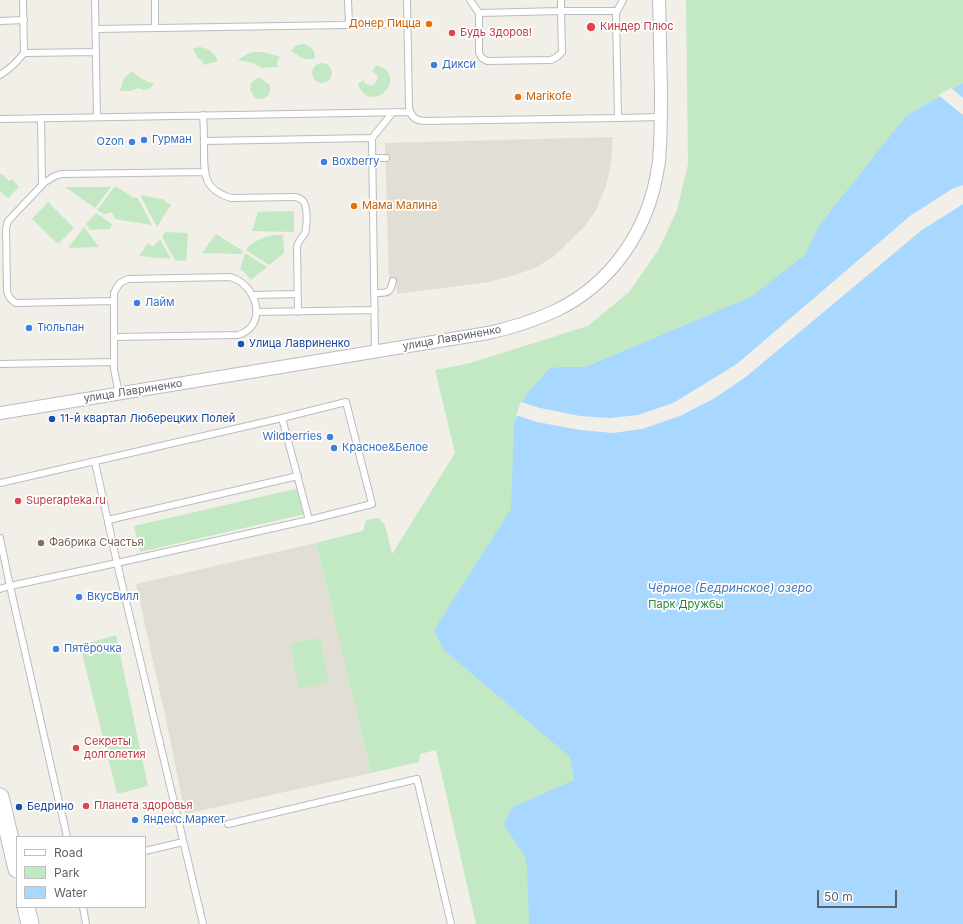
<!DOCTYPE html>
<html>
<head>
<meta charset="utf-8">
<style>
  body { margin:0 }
  #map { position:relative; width:963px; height:924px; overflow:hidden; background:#f1efe7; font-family:Inter,sans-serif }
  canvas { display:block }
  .legend { position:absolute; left:16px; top:836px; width:130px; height:72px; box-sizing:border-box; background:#fff; border:1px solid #bfc0c2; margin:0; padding:5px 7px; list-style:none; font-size:12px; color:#5e6267 }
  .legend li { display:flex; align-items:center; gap:8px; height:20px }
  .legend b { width:20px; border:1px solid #bfc0c2 }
  .scale { position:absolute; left:817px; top:890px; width:80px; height:18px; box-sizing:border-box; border:2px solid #5e6267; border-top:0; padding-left:5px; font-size:12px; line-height:14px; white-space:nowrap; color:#5e6267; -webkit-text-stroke:3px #fff; paint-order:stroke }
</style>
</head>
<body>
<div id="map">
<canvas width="963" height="924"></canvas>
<ul class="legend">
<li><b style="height:5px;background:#fff"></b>Road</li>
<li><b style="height:11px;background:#c3e9c4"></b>Park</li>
<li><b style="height:11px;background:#a8d8ff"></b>Water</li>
</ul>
<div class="scale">50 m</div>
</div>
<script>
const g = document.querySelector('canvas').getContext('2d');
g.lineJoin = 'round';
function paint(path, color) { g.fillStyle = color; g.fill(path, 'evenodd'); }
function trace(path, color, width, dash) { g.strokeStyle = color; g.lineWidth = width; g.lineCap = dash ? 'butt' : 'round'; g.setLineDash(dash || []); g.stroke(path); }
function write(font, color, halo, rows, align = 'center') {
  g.font = font + ' Inter,sans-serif'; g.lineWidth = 3.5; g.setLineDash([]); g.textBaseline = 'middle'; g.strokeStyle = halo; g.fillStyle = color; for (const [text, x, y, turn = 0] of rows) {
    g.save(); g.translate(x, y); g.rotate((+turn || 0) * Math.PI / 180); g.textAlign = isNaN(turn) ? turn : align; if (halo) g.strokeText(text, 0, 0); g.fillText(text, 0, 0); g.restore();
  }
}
paint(new Path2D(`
  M613 137 611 163 606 186 596 210 584 227 553 257 535 268 515 275 489 282 397 294 396 281H389L385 143Z
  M316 543 371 773 185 814 168 729 136 584Z`), '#e1ded5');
paint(new Path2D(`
  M686 0H963V924H476L436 750 420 754 419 762 371 773 316 543 363 531 366 520 379 518 385 525 392 554 455 453 435 370 470 363 588 326 629 292 659 249 677 210 688 164Z
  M303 44C311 46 315 50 315 58 306 62 299 56 291 51L295 46Z
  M199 47C209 48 214 53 218 61L204 65 202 61 198 58 193 49Z
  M254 52H262L281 57C277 59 276 63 279 67H273L262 68 253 63 238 60 247 54Z
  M312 73a10 10 0 1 1 20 0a10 10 0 1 1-20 0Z
  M377 65C411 76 371 118 358 84L363 80C368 90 379 85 377 75L372 71Z
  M132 71 140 78 154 84C150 90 145 91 139 88L130 91H120L124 78Z
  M257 78H260L270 85C272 96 264 102 254 97L250 90 251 83Z
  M0 174H2L9 181 12 179 19 187 8 198 0 191Z
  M115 186 134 198 137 197 152 225 115 219 112 212 104 214 97 210Z
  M65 187H111L95 208Z
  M140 195 162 199 171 205 157 227Z
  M48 202 74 228 58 244 32 219Z
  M294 211V232L252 231 258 212Z
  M96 213 112 224 110 229 90 230 86 224Z
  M84 227 99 247 68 248Z
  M165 232 188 233 186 261 175 260 162 237Z
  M216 234 243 251 242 254 202 253Z
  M273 235H283L284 253 269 265 246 250C252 241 263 238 273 235Z
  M160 239 171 259 139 256 148 243 153 247Z
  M245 253 267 267 251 280 242 270H240Z
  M299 488 305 514 140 552 134 526Z
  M116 635 148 786 117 794 80 645Z
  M320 638 329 682 299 689 290 644Z`), '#c3e9c4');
paint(new Path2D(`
  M963 83V924H529L527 867 525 856 503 824 513 807 574 780 570 757 444 650 434 630 511 509 514 424 526 395 550 368 562 367H586L751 297 805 255 819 226 906 116Z`), '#a8d8ff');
paint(new Path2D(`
  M951 88 963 98V115L938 95Z
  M963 185V204L922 230 747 376 715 398 680 416 642 429 613 433 580 430 537 422 516 415 521 402 540 408 580 416 610 418 638 415 673 403 706 383 738 363 910 216 952 189Z`), '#f1efe7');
const lane = new Path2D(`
  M95 0 97 117
  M155 0V28
  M348 0 349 25
  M407 0 409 107C410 116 415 120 423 121L618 118
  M470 0 479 13V53L482 58 487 61 551 60 557 57 562 52 561 11H617
  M623 0 616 13 618 118 661 117
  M479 13 561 11V0
  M0 21 24 20
  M96 29 408 24
  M24 53 96 52
  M0 75C10 69 17 62 24 53L23 0
  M203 115C204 127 204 139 204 151 204 175 204 190 231 198L294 197C298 197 300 198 303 201 308 206 307 226 305 233 302 238 298 241 297 247L298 312
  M41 118 42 185
  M0 119 409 112
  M204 141 372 138
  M373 158H386
  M375 293C387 293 390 294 393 281
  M252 295 298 294
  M113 301 16 303C11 300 8 297 7 291L6 228 8 221 45 182 55 176 61 174 204 172
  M256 312 375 310
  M114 337 238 335C269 326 257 284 230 277L128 279 120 283 116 289 114 293V369L119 394
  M375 351 372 138 393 112
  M0 364 114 362
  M95 462 117 563 203 924
  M0 483 282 418 346 402 372 504 309 520 282 418
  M108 523V520L298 476
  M0 538 10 586 117 563V561
  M117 563 309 520
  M0 589 10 586 67 837
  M228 824 417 779 451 924
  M145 851 183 842
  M83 907 86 924`);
const street = new Path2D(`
  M0 413 488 333C511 328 533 321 555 311 612 284 649 229 658 167 660 160 659 153 660 146 661 126 661 107 661 88 660 59 660 29 659 0`);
const secondary = new Path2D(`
  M0 797 17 869
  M26 907 30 924`);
trace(lane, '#b9bcc0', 8);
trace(street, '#b9bcc0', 14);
trace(secondary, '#babdc3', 19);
trace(lane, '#fff', 6);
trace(street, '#fff', 12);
trace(secondary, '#fff', 17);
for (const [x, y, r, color] of [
  [429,24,4,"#e8710a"],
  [591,27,5,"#e0444e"],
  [452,33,4,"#e0444e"],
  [434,65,4,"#3f7fe0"],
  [518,97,4,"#e8710a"],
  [144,140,4,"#3f7fe0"],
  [132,142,4,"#3f7fe0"],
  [324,162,4,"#3f7fe0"],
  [354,206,4,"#e8710a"],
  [137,303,4,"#3f7fe0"],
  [29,328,4,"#3f7fe0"],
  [241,344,4,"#1a4fb4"],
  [52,419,4,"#1a4fb4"],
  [330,437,4,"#3f7fe0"],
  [334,448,4,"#3f7fe0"],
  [18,501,4,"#e0444e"],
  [41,543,4,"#8d6e63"],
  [79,597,4,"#3f7fe0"],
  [56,649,4,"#3f7fe0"],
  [76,748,4,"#e0444e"],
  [86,806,4,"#e0444e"],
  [19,807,4,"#1a4fb4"],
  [135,820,4,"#3f7fe0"]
]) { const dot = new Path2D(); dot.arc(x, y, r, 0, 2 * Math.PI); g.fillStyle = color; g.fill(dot); trace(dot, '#fff', 1.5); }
write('11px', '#c56008', '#fff', [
  ["Донер Пицца",421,24,"right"],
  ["Marikofe",526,97],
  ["Мама Малина",362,206]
], 'left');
write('11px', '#be3a42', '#fff', [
  ["Киндер Плюс",600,27],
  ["Будь Здоров!",460,33],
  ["Superapteka.ru",26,501],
  ["Секреты",84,742],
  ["долголетия",84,755],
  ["Планета здоровья",94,806]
], 'left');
write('11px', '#366cbe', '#fff', [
  ["Дикси",442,65],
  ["Гурман",152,140],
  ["Ozon",124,142,"right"],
  ["Boxberry",332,162],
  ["Лайм",145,303],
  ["Тюльпан",37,328],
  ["Wildberries",322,437,"right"],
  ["Красное&Белое",342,448],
  ["ВкусВилл",87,597],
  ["Пятёрочка",64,649],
  ["Яндекс.Маркет",143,820]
], 'left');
write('11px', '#5e6267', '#fff', [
  ["улица Лавриненко",452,338,-10],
  ["улица Лавриненко",133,391,-9]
]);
write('11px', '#164399', '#fff', [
  ["Улица Лавриненко",249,344],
  ["11-й квартал Люберецких Полей",60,419],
  ["Бедрино",27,807]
], 'left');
write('11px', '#785e54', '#fff', [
  ["Фабрика Счастья",49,543]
], 'left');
write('11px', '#318237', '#fff', [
  ["Парк Дружбы",686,605]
]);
write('italic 12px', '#4078b6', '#fff', [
  ["Чёрное (Бедринское) озеро",730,588]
]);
</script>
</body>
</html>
